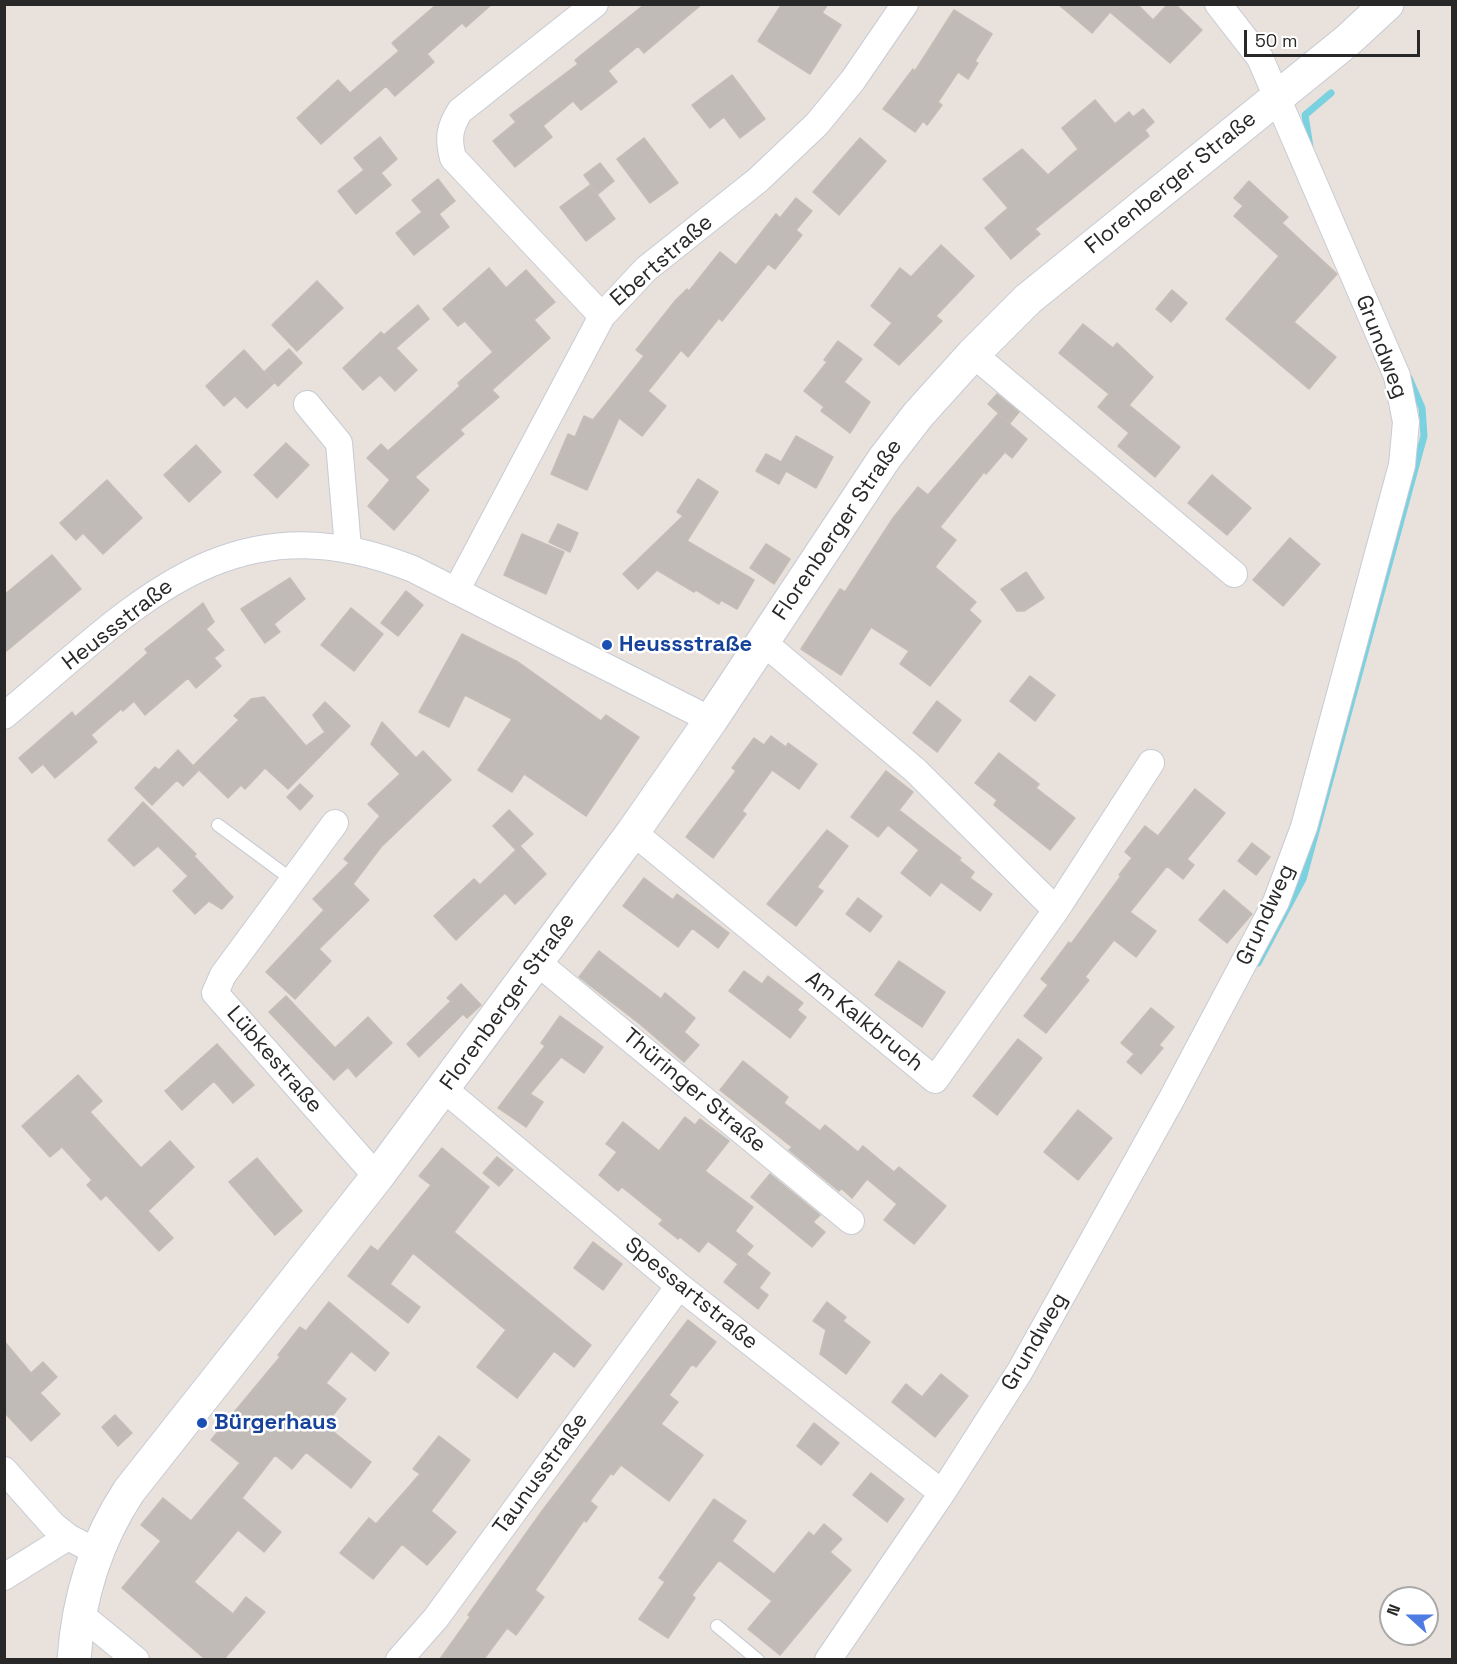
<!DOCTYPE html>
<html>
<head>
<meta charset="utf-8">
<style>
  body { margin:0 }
  #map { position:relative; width:1457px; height:1664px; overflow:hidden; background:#e9e1db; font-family:"Space Grotesk",sans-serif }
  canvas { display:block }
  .frame { position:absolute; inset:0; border:6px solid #282828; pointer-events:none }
  .north { position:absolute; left:1379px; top:1586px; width:60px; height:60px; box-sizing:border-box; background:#fff; border:2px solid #a9a9a9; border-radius:50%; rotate:291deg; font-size:16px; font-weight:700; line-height:24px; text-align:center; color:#282828 }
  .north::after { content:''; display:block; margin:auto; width:21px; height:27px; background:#4e7ce3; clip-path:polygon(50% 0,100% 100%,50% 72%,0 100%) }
  .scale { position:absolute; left:1244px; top:30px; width:176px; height:27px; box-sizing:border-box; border:3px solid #282828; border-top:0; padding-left:8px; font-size:18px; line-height:21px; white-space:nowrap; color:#282828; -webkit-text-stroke:4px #fff; paint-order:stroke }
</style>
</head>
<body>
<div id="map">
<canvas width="1457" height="1664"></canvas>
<div class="frame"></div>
<div class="north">N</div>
<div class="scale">50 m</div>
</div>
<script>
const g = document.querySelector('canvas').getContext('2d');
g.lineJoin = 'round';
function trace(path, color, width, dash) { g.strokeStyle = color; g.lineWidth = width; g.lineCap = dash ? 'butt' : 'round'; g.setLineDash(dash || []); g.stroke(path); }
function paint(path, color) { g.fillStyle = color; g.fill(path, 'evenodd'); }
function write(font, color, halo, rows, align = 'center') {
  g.font = font + ' "Space Grotesk",sans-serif'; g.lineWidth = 5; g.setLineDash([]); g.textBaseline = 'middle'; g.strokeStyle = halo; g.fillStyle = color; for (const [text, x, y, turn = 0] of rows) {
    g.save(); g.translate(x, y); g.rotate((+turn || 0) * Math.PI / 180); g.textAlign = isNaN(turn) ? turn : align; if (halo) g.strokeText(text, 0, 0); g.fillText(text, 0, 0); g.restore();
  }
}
trace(new Path2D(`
  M1310 147 1305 115 1331 93
  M1258 963 1303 879 1424 436 1422 408 1409 378`), '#7ad1df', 7);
const building = new Path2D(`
  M437 4H492L466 27 462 23 427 54 434 62 395 96 386 86 321 144 297 118 338 80 350 93 399 51 392 43Z
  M645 4H702L644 53 638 46 608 71 617 82 581 110 573 101 543 126 552 137 515 167 493 141 516 122 510 115 578 64 575 60Z
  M782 4H828L822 13 841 25 810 74 758 41Z
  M1058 4H1137L1153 20 1168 4H1175L1202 30 1170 63 1110 12 1092 33Z
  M954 10 992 34 975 61 978 63 968 79 958 72 938 102 942 105 927 125 923 121 915 132 883 109 913 69 915 71Z
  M732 75 765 119 740 138 724 117 710 128 692 105Z
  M1095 100 1115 124 1129 112 1133 117 1143 109 1154 122 1145 130 1149 136 1035 229 1040 234 1011 259 985 228 1008 208 983 179 1022 149 1048 175 1078 149 1062 128Z
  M380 137 397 159 381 173 391 185 356 214 338 191 364 170 354 158Z
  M644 138 678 183 650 203 617 159Z
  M860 138 886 161 839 215 813 192Z
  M600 163 614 181 598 194 584 175Z
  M438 179 455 201 439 214 449 227 414 255 396 233 422 212 412 200Z
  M1249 181 1288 217 1282 223 1337 274 1294 322 1336 357 1309 389 1226 319 1279 256 1234 216 1243 206 1234 198Z
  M590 185 615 219 586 241 560 207Z
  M796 198 812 211 796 230 802 235 775 269 768 264 722 321 719 318 688 357 681 350 648 391 666 406 642 436 619 418 587 490 551 474 568 434 575 437 584 416 593 420 644 356 636 350 675 301 687 289 689 291 720 252 736 265 776 214 780 218Z
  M941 245 974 276 936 316 942 321 899 365 874 345 892 323 871 306 900 268 911 277Z
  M489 268 506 288 526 270 555 302 534 320 550 338 492 390 499 397 460 430 464 434 415 477 429 490 394 530 368 506 390 480 367 458 381 444 388 451 460 386 458 383 493 352 465 321 458 326 443 309Z
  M317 281 343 308 297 351 272 325Z
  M1172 290 1187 303 1171 322 1156 309Z
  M418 305 429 319 396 348 417 370 395 391 380 375 363 390 343 368 381 332 384 335Z
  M1083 324 1113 348 1117 343 1153 377 1129 405 1180 447 1155 477 1118 446 1129 433 1098 407 1109 394 1059 353Z
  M838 341 862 359 844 382 870 402 850 433 821 411 824 407 804 391 827 362 824 360Z
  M289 349 302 363 278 386 265 371Z
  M244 350 274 383 247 408 235 396 224 406 206 386Z
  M997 394 1019 412 1010 423 988 404Z
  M998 414 1027 439 1012 458 1005 452 986 474 984 472 940 527 956 540 935 567 976 602 969 610 981 621 930 686 900 664 909 651 871 627 841 675 801 649 840 589 845 592 893 518 918 487 928 495Z
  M796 436 833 457 816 488 786 471 779 484 756 471 766 454 781 462Z
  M286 443 309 465 277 498 254 475Z
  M196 445 221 472 189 502 164 475Z
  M1212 475 1251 508 1227 535 1188 503Z
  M698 479 718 492 687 541 754 580 737 609 721 600 719 604 696 590 694 592 657 570 638 589 623 574 683 516 677 512Z
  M107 480 142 518 103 554 83 533 76 540 60 523Z
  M558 524 578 533 570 552 549 542Z
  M522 534 564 552 546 594 504 575Z
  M1290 538 1320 564 1283 606 1253 580Z
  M766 544 790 559 774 584 750 568Z
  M52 555 81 589 4 653V595Z
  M1026 572 1044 598 1024 611H1017L1001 589Z
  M290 578 305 599 274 624 280 632 265 643 241 609Z
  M406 591 423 605 398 636 381 623Z
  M203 603 214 622 206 629 224 650 214 658 221 666 196 688 188 678 145 715 134 701 123 711 121 709 91 735 97 742 55 778 43 764 32 773 19 758 72 712 75 717 148 653 145 649Z
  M351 608 383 634 354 671 321 645Z
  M462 634 518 662 601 721 606 715 639 737 586 816 524 774 512 792 478 770 512 719 465 695 449 727 419 712Z
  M1030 676 1055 695 1035 721 1010 701Z
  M264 697 306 746 325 732 313 715 325 702 350 726 288 789 265 768 245 789 241 785 228 798 194 765 239 720 234 716 251 699Z
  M937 701 961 720 937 752 913 733Z
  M382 722 416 758 423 751 451 780 381 847 353 884 369 900 319 949 331 961 295 999 266 972 324 910 313 899 349 863 344 859 380 816 368 804 400 774 371 744Z
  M771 736 786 747 788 743 817 764 799 789 772 770 742 811 746 814 713 858 686 837 736 771 732 768 754 738 764 745Z
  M178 750 198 771 183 786 177 780 152 805 135 788 155 767 159 770Z
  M999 753 1039 784 1036 788 1075 818 1050 850 994 805 997 800 975 783Z
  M886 771 913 792 899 810 961 858 959 860 974 872 970 878 992 894 980 911 941 882 930 896 901 873 919 850 888 825 878 837 851 817Z
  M300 784 313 796 300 810 287 797Z
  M1195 789 1225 813 1187 859 1194 865 1183 879 1167 866 1130 912 1156 931 1136 957 1114 940 1085 977 1089 980 1046 1033 1024 1016 1048 985 1041 979 1069 942 1071 944 1121 876 1119 875 1132 858 1125 852 1145 826 1158 836Z
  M143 802 196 854 194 856 233 897 222 909 209 901 195 914 173 891 188 876 158 846 134 866 108 840Z
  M509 810 533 834 520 846 546 874 515 904 505 893 456 940 434 916 474 879 480 885 516 850 493 826Z
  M827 830 848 846 817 887 823 891 796 926 767 904Z
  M1252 843 1270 857 1256 875 1238 861Z
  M644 878 673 900 677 894 729 933 718 948 692 928 678 947 623 906Z
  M1224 890 1252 914 1227 943 1199 920Z
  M858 898 882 916 870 932 846 914Z
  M599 951 661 999 665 993 695 1018 684 1032 699 1045 684 1062 640 1024 579 977Z
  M899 961 945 992 922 1027 875 995Z
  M744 971 762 984 768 976 803 1003 797 1010 806 1017 790 1038 729 991Z
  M461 984 481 1005 467 1018 463 1014 419 1057 407 1044 451 1001 447 998Z
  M286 996 335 1048 368 1017 392 1043 356 1077 348 1067 334 1080 269 1012Z
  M1151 1008 1174 1027 1159 1045 1163 1048 1141 1074 1127 1062 1134 1054 1121 1043Z
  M560 1016 603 1047 584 1073 561 1057 530 1094 543 1102 526 1127 498 1108 545 1046 541 1043Z
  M1018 1039 1042 1058 997 1115 973 1096Z
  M217 1044 254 1085 233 1103 214 1081 182 1110 165 1091Z
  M743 1061 788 1097 784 1103 820 1131 825 1125 858 1152 863 1146 894 1172 899 1167 946 1206 914 1244 884 1220 897 1204 867 1179 852 1198 841 1188 839 1191 789 1150 792 1147 720 1090Z
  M78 1075 102 1101 90 1112 141 1168 170 1141 194 1167 148 1211 173 1238 159 1251 106 1195 101 1200 87 1185 92 1180 62 1147 50 1157 22 1126Z
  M1078 1110 1112 1138 1078 1180 1044 1152Z
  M685 1117 695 1125 700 1119 729 1141 705 1171 753 1207 735 1231 753 1246 738 1264 708 1241 699 1252 680 1237 678 1239 659 1224 663 1220 622 1187 618 1191 599 1175 617 1152 606 1144 623 1122 659 1151Z
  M442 1148 489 1187 454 1232 591 1345 574 1367 554 1351 517 1398 477 1367 506 1330 413 1253 390 1284 420 1307 408 1323 348 1276 371 1246 378 1251 431 1185 419 1176Z
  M497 1157 513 1170 499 1186 483 1173Z
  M257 1158 302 1211 275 1235 229 1182Z
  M770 1174 820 1215 813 1222 825 1232 812 1247 751 1197Z
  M593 1242 622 1264 603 1290 574 1268Z
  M746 1254 770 1273 759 1288 768 1295 758 1309 724 1282Z
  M329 1302 389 1353 375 1371 351 1351 326 1383 346 1399 325 1425 371 1462 351 1488 306 1452 292 1469 275 1455 242 1498 281 1532 264 1552 238 1530 194 1582 233 1614 246 1597 265 1612 224 1659H205L122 1588 161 1541 141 1525 163 1498 191 1521 240 1463 211 1440 280 1357 278 1355 300 1327 306 1331Z
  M827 1302 846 1317 843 1321 870 1342 846 1374 820 1354 826 1330 813 1321Z
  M688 1320 716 1342 696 1367 692 1364 669 1395 678 1402 661 1424 703 1455 669 1501 621 1465 613 1475 611 1473 590 1501 597 1507 586 1522 584 1520 535 1590 544 1597 516 1635 507 1628 484 1659H440L470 1617 468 1615 542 1511Z
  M4 1341 31 1373 43 1362 57 1377 40 1393 60 1414 31 1441 4 1412Z
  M941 1374 968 1396 935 1437 892 1402 906 1384 922 1397Z
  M115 1415 132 1433 118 1446 102 1427Z
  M814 1423 839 1443 821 1465 797 1446Z
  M439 1436 470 1460 431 1511 456 1532 427 1565 402 1544 373 1579 340 1553 369 1518 376 1524 420 1474 413 1469Z
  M871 1473 904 1499 887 1522 853 1495Z
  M714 1499 746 1521 732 1541 774 1574 809 1532 814 1536 824 1524 842 1539 830 1552 851 1570 780 1655 748 1629 772 1601 719 1560 692 1595 695 1598 668 1638 639 1619 665 1582 659 1578Z`);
paint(building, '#c1bbb8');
trace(building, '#c4bdb5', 1.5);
const lane = new Path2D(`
  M218 825 291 879
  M717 1626 758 1660`);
const street = new Path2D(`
  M595 4 460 111C449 128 448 139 453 158L602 316
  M973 354 1234 574
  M307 404 339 443 348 548
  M456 591 602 316 646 269 758 180 817 124 853 80 905 4
  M763 642 915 770 1056 910
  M4 716C135 607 229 495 413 569L711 720
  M335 823 223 975 215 993 377 1177
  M633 832 935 1080 1056 910 1151 763
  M537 962 851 1221
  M444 1089 679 1286 942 1493
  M4 1470 53 1525 68 1537 97 1552
  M4 1577 68 1537
  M80 1614 136 1660
  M399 1660 436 1618 679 1286
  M828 1660 942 1493 1020 1371 1171 1100 1276 902 1304 827 1402 465 1406 422 1397 376 1260 58 1218 4`);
const secondary = new Path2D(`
  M74 1660C78 1600 96 1541 129 1491L377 1177 633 832 711 720 884 459 918 415 973 354 1028 299 1347 41 1387 4`);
trace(lane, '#c7cbd4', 14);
trace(street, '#c7cbd4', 28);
trace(secondary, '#c7cbd4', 35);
trace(lane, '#fff', 12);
trace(street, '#fff', 26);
trace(secondary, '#fff', 33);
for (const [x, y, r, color] of [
  [607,645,6,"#1a4fb4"],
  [202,1423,6,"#1a4fb4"]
]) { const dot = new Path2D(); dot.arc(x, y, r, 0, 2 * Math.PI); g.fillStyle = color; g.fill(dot); trace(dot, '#fff', 2); }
write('22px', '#282828', '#fff', [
  ["Florenberger Straße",1171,183,-39],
  ["Ebertstraße",662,261,-41],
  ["Grundweg",1381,347,69],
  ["Florenberger Straße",838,530,-56],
  ["Heussstraße",118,625,-38],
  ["Grundweg",1266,915,-65],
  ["Florenberger Straße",508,1002,-54],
  ["Am Kalkbruch",864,1022,39],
  ["Lübkestraße",274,1060,49],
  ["Thüringer Straße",694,1091,40],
  ["Spessartstraße",691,1294,39],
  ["Grundweg",1035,1342,-60],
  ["Taunusstraße",541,1474,-54]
]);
write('bold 22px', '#164399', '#fff', [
  ["Heussstraße",619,645],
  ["Bürgerhaus",214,1423]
], 'left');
</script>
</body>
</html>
